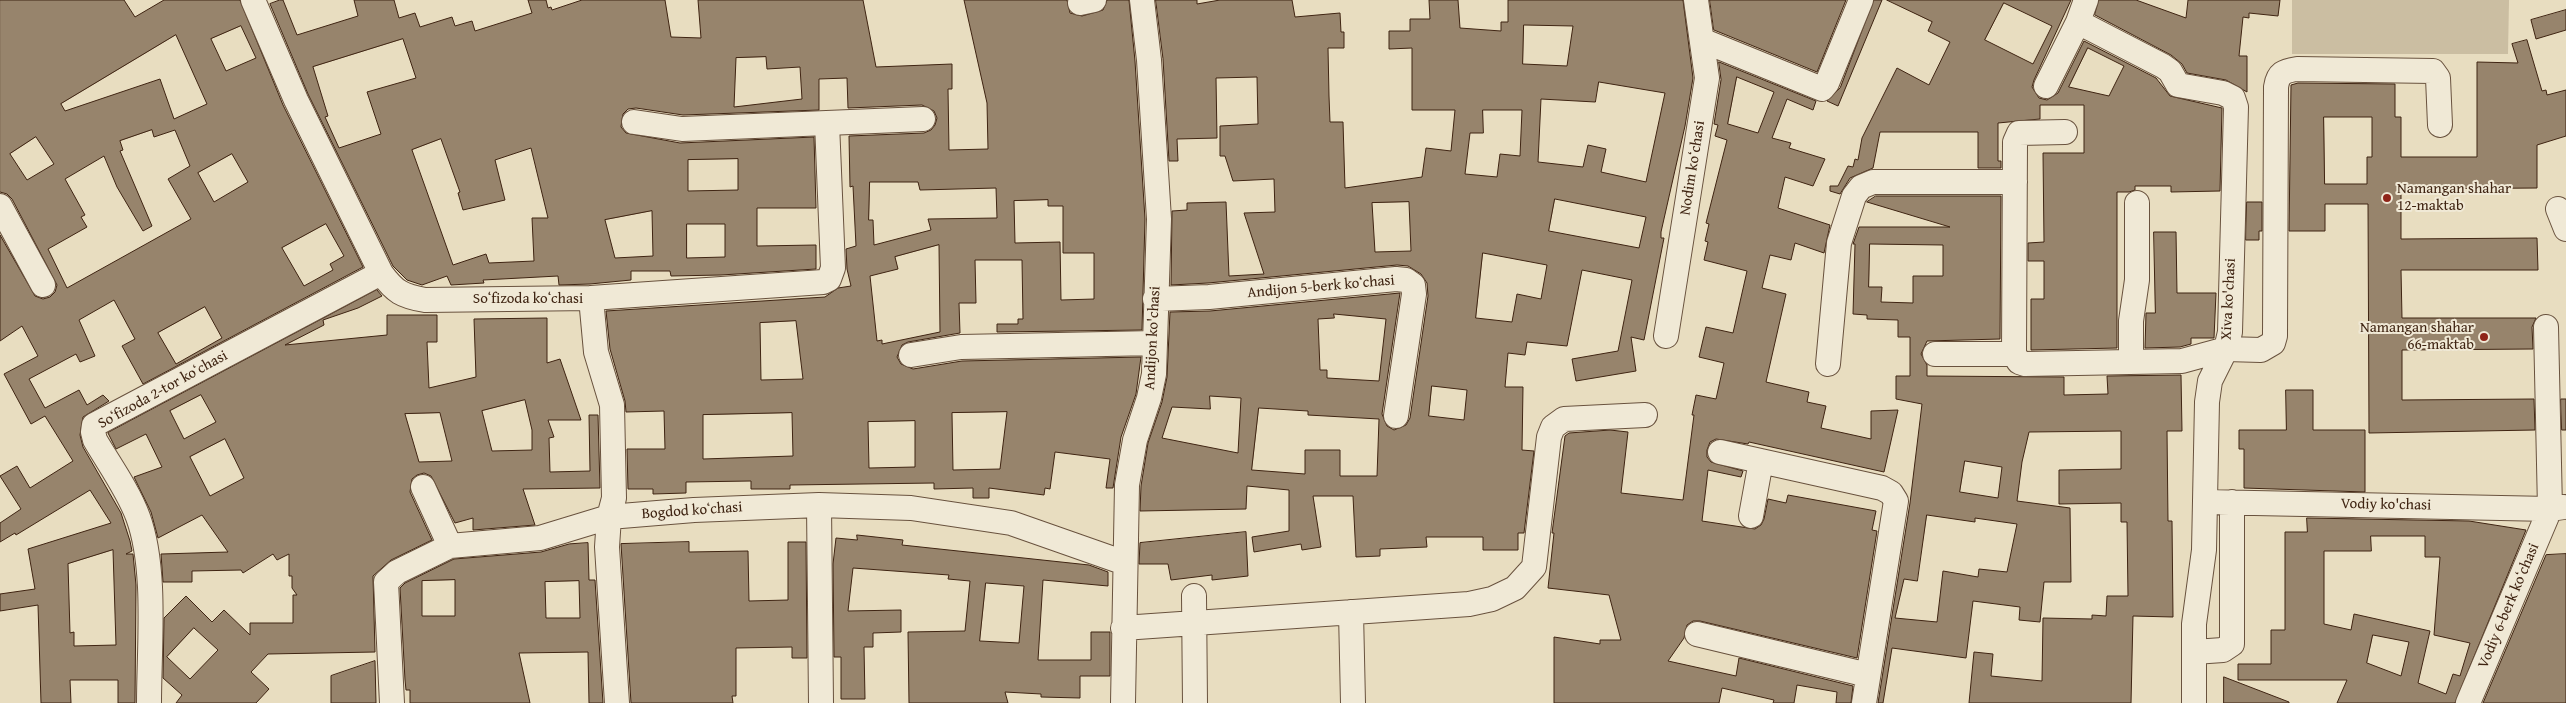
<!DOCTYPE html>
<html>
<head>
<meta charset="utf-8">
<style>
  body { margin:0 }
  canvas { display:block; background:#e8ddc0 }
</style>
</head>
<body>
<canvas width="2566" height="703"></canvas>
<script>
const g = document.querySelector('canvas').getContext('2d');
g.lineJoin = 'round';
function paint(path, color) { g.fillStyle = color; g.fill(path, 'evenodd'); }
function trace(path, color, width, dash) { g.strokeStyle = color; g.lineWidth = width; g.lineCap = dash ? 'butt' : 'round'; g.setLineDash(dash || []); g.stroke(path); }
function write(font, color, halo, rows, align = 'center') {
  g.font = font + ' "Gentium Book Plus",serif'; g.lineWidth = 4; g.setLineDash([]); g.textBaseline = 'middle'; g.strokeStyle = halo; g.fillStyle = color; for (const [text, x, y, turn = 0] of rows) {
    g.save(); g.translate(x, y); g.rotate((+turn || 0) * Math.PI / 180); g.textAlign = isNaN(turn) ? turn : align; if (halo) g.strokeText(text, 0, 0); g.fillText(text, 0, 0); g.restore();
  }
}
paint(new Path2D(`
  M2292 0H2509L2508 54H2292Z`), '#cbbea2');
const building = new Path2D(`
  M0 0H124L135 17 164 0H240L283 105 363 267 143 384 122 346 135 339 114 300 79 320 95 356 80 362 76 354 29 379 45 408 79 390 87 405 103 395 109 401 83 417 80 435 83 447 121 513 130 541 132 551 126 554H133L136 585 135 703H118V680H70L71 703H41L38 605 0 611V594L35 589 28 549 111 523 90 490 16 535 15 533 0 542V523L21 509 0 476 17 466 30 488 73 461 45 416 31 424 4 374 38 356 22 326 0 341V235L35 296 43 299 50 297 55 292 57 285 12 199 7 194 0 192ZM241 26 256 58 226 71 211 39ZM176 35 207 104 174 119 160 79 65 111 61 104ZM152 130 154 137 175 130 190 166 168 179 191 219 67 288 48 249 87 227 81 217 85 215 65 179 104 156 117 187 143 231 152 226 120 151 123 150 120 141ZM36 137 54 164 27 180 10 154ZM232 154 248 182 214 202 198 173ZM326 224 344 256 330 264 333 270 304 286 282 248ZM205 307 222 338 176 364 158 333ZM113 550 116 645 74 646V632L70 633 68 564Z
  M280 0H283L297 35 358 16 354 0H394L399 18 415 13 420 27 452 17 455 26 472 21 475 31 532 13 528 0H546L548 8 551 7 552 10 582 0H665L671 37 701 38 698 0H863L876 67 952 64V89H948L949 150 988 149 987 103 964 0H1067L1070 13 1082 16 1103 10 1107 0H1129L1135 61 1145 219 1142 330 997 332V324H1018V319H1023L1022 260H975L976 303H959L960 333 908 342 902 345 897 357 901 364 913 369 962 361 1141 357 1136 394 1121 437 1113 488H1106L1110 459 1055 452 1050 489 1045 488 1044 495 989 488V498H973V488L934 489V483L790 485V489H751V481L686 482V493L653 494V489H628L627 449H665L664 411 626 412 625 401 610 349 606 311 825 297 838 288 851 286 847 269 846 249 856 246 853 186 850 187 849 136 924 133 931 130 935 125 937 118 934 111 922 105 848 108 847 78 819 79V110L683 115 636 108 628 109 623 114 621 127 626 133 680 143 814 137 816 208H757V246L816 245V269L721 275 671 276 670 271H631V280L590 284 559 285 558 276 483 280 484 283 451 285 447 276 422 285 407 280 393 266 308 94 270 4ZM403 39 416 78 367 92 381 134 339 148 325 117 328 116 313 67ZM766 57 767 69 800 67 802 99 734 107 736 58ZM441 139 460 192 458 193 463 210 505 200 495 160 531 148 548 218H532L534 261 489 263 486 254 453 265 412 150ZM738 159V190L688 191V160ZM870 182H918L920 190 996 188 997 218 928 219 931 230 874 245 873 220H869ZM1048 200V206H1063V253H1094V299L1061 300 1060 242 1015 243 1014 201ZM652 211 653 256 615 258 605 220ZM687 224H725V257L687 258ZM939 245 940 332 882 344V340L877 341 870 276 898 269 895 257ZM796 321 803 379 761 380 760 323ZM1007 412 1000 469 953 470 952 413ZM792 413 793 456 703 459V415ZM915 421V467L869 468 868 422Z
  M1156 0H1197V4L1220 0H1292L1295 17 1340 13 1341 32H1344V48H1328L1329 96 1330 122H1343L1345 188 1422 177 1426 148 1451 151 1455 110H1412V48L1389 49V31H1410V19H1430L1429 0H1458L1460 28 1501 31V22H1508V0H1683L1693 78 1685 126 1661 232V238H1664L1644 340 1631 337 1636 371 1576 381 1572 359 1618 351 1632 280 1582 270 1567 346 1527 342 1525 355 1508 353 1505 387H1523L1522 450 1534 451 1524 533H1518V550H1483V537H1426L1427 547 1380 549V556L1356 557 1353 496H1313L1321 547 1302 550 1301 544 1254 552 1252 537 1289 531V490L1247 486 1246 509 1140 511 1141 486 1148 443 1162 402 1167 377 1170 312 1210 311 1400 293 1382 414 1387 426 1394 430 1406 425 1410 418 1428 296 1427 283 1421 274 1408 266 1397 265 1208 283 1171 285 1172 211 1187 210V203L1226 202 1229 276 1264 274 1244 213 1275 212 1274 179 1233 181 1225 156H1220V126L1258 124 1257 77 1216 78 1217 138 1177 139 1178 161H1169L1163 59ZM1524 25 1573 26 1567 66 1523 64ZM1599 82 1665 93 1646 182 1601 172 1606 149 1588 145 1583 167 1538 162 1541 99 1595 102ZM1483 110H1522L1520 156 1500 154 1497 177 1465 174 1470 133H1483ZM1555 199 1646 217 1639 248 1549 231ZM1409 202 1411 251 1375 252 1372 203ZM1483 253 1547 265 1541 299 1517 294 1512 322 1476 318ZM1334 314 1386 319 1379 381 1327 378V370H1320L1318 319 1334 318ZM1432 386 1467 390 1464 420 1429 416ZM1210 396 1241 398 1238 453 1162 438 1172 407 1210 409ZM1259 408 1308 411V415L1379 419 1377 476H1340V450H1305V474L1252 470Z
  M1710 0H1846L1817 72 1714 30Z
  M1874 0H1882L1838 106 1827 101 1840 88Z
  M1887 0H2071L2034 80 2032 87 2039 98 2047 100 2058 93 2084 41 2156 78 2170 96 2222 108 2220 191 2171 192V186H2135V190L2129 192H2117V348L2031 350V299H2044V261H2028V243L2044 242 2043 153H2084V105H2040V119L1998 123V161H2001V168H1978V132H1880L1873 168 1850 178 1840 194 1830 191V186H1838L1848 166 1853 167 1855 159 1858 160 1862 138 1897 68 1929 85 1950 42 1928 31 1932 22ZM2004 3 2052 26 2033 64 1985 40ZM2088 48 2124 66 2109 96 2069 87Z
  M2099 0H2136L2186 18 2188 0H2280L2278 16 2249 13V18L2243 17 2239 56H2247V92L2226 80 2187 73 2182 64 2171 55 2095 15Z
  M2566 10V30L2536 39 2531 20Z
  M2527 40 2542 91 2546 90 2547 95 2566 90V136L2537 145V188L2401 189V239L2537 238 2538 270H2401L2402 318H2536L2532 327 2533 349 2402 350V400L2534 399 2535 430 2369 433 2368 204H2325V231H2289L2291 85 2298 83 2395 84V117H2401V157H2477V62L2518 63 2512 44ZM2324 117H2372V157H2367V184H2325Z
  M1719 62 1816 101 1813 110 1787 99 1772 138 1791 143 1789 148 1825 159 1813 186 1785 177 1778 208 1830 225 1824 253 1795 243 1791 260 1770 255 1762 288 1786 294 1766 382 1809 392 1807 402 1826 406 1821 428 1871 439V411L1898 410 1884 472 1749 442 1748 444 1716 439 1710 442 1707 450V457L1711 462 1743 471 1741 477 1708 470 1702 521 1755 529 1761 525 1764 519 1768 499 1786 503 1788 495 1876 511 1872 530 1877 531 1857 658 1700 621H1693L1687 625 1684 638 1668 661 1736 676 1739 658 1853 686 1851 703H1836L1837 692 1797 685 1794 703H1773L1774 700 1722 688 1719 703H1554V637L1600 644V640H1621L1609 595 1548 588 1554 533H1552L1565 436 1569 433 1610 430 1628 432 1621 493 1683 500 1694 415H1692L1696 395 1716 399 1724 363 1699 357 1706 327 1733 333 1747 271 1704 260 1708 242 1705 241 1709 224 1706 223 1727 140 1715 136 1718 125 1714 124 1721 80ZM1737 77 1774 92 1758 133 1728 124Z
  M1876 196H2001L2000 339 1927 341 1921 354 1927 365V376L2064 377V395L2108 394 2107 376 2181 375 2182 431H2167L2168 521H2172L2173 617 2133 616 2131 703H1969L1974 652 1993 654 1991 676 2042 681 2043 618 2092 619V615L2106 616 2107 596H2128L2127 522H2121V503L2059 504V470L2121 469V431L2029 432 2022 462 2017 501 2070 508 2071 582H2044L2040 622 2019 620 2020 607 1973 601 1966 658 1892 648 1883 703H1878L1910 503 1922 404 1896 399V376H1910V337H1898V320L1867 319V315L1853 314 1855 244H1853L1859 227H1950L1867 202ZM1870 244 1943 245V276H1913V303L1881 302 1882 287H1869ZM1965 461 2002 467 1998 498 1960 492ZM1927 515 1975 522V518L2017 524 2007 572 1979 569 1978 577 1943 571 1937 622 1895 618 1904 579 1917 581Z
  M2247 202H2262V231H2259V240H2246Z
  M2154 232H2176L2177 293H2216L2214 338H2191V344L2180 347 2145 348 2146 313H2155Z
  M377 290 382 296 358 308 323 320 324 325 285 345 387 335V315H437V342H427L429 388 476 377 474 319 547 318V363L560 359 581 420H548L554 437 549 438 550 472 590 471 589 415H598L600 488 523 489 535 525 473 530V518L455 523 431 476 424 473 417 475 412 479 410 492 432 540 391 560 373 576 375 652 268 654 251 672 269 689 256 703H176L182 695 163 678 164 618 186 596 212 622 224 610 250 635V623H293V595H297L292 588V576H289V554L277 560 273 554 243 573 241 570 192 571V582H163L161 554 228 552 202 515 158 538 151 512 134 477 162 467 146 434 116 449 108 433ZM201 395 216 422 184 439 170 411ZM525 400 532 430V450L492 451 482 411ZM440 413 452 461 419 462 405 414ZM225 439 244 478 210 496 190 457ZM194 628 218 650 190 679 167 657Z
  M2286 390H2313V430H2365V492L2244 488V449H2239V430H2286Z
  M2561 399H2566V430H2562Z
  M2307 518 2469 521 2526 530 2455 703H2337L2347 680H2238V664H2271V630H2285V532H2307ZM2371 536H2425V557H2440L2434 635 2470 643 2460 676 2453 674 2446 694 2418 683 2430 631 2354 614 2351 630 2324 624V551H2371ZM2373 635 2409 642 2401 676 2367 663Z
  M1246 532 1248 576 1212 580V575L1171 580 1168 564H1139L1140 543Z
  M857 535 903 540 902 545 1089 565 1108 572V586L1043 580 1038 660H1091V632H1110V676H1080V698L1041 697V694L1005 692 1008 703H909L908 632 965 631 970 581 948 579 949 575 853 568 848 611 901 610V632L873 633V647H864L865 699H841V657H834L833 564 836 538 857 540ZM986 583 1024 586 1019 643 980 641Z
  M689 542V552L748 551 749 601 788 600V542H806L807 658H792V647L736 648V696H732L733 703H631L621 544Z
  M588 543 589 580H595L603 703H589L588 652 519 653 530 703H410V690H406L405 680 400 588 405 583 454 559 541 552 569 544ZM455 580V616H422V581ZM579 581 580 618H546L545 582Z
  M2566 554V703H2483L2546 555Z
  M375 661 376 703H331V676Z
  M2224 677 2289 702V703H2224Z`);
paint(building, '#97846c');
trace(building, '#3f2412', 1);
const minor = new Path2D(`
  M253 0 296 100 381 273C395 292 402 296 425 300L591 298 823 282 829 279 833 268 827 123
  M1080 3 1094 0
  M2078 22 2163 66 2170 71 2178 85 2223 93 2233 98 2236 107 2230 332 2226 349 2210 381 2207 402 2204 550 2194 624V703
  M1704 41 1822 89 1827 83 1861 0
  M2046 86 2078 22 2086 0
  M634 122 682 129 923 119
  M2065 132 2019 133 2015 142 2014 354 2019 362 2025 364 2182 361 2226 349 2261 350 2273 343 2275 336 2276 87C2278 73 2284 71 2297 69L2433 71 2438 78 2440 125
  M0 206 43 285
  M2558 209 2566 229
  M591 298 596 352 612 405 614 498 609 517 607 547 617 703
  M1155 299 1209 297 1396 279 1406 280 1413 285 1414 294 1396 416
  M1666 336 1707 78 1696 0
  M1935 354H2014
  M911 355 961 347 1155 343
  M2131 362V321L2137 280V203
  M1828 364 1839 243 1854 196 1861 187 1873 182H2015
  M1720 452 1882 488 1891 493 1896 501 1864 703
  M423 487 450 546
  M2205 502 2550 509 2564 507
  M819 505 821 703
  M1751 516 1761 461
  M1194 596 1195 703
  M1351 612 1353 703
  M1123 628 1469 604 1492 599 1515 588 1534 567 1549 437 1553 427 1564 419 1645 415
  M1697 634 1868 675
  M2194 652 2223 650 2232 644V502
  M149 703C149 647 157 569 138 517 128 490 109 464 95 440L93 432 94 425 381 273
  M392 703 386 582 397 572 450 546 540 538 609 517 694 510 819 505 911 508 1011 523 1125 563
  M1123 703 1127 485 1135 440 1149 398 1154 374 1159 219 1149 60 1142 0
  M2468 703 2550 509 2546 327`);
trace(minor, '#69523e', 26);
trace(minor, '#f0e9d6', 24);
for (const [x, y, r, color] of [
  [2387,198,5,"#8f2418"],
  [2484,337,5,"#8f2418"]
]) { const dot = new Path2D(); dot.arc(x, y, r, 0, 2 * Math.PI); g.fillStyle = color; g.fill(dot); trace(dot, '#f0e9d6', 2); }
write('15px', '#3f2412', '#f0e9d6', [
  ["Nodim koʻchasi",1693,168,-81],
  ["Аndijon 5-berk koʻchasi",1321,287,-5],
  ["Soʻfizoda koʻchasi",528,299],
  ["Xiva ko'chasi",2229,299,-87],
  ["Andijon ko'chasi",1153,338,-87],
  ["Soʻfizoda 2-tor koʻchasi",163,390,-29],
  ["Vodiy ko'chasi",2386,505,1],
  ["Bogdod koʻchasi",692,511,-4],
  ["Vodiy 6-berk koʻchasi",2509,606,-67]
]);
write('15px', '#3f2412', '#f0e9d6', [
  ["Namangan shahar",2397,189],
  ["12-maktab",2397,206],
  ["Namangan shahar",2474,328,"right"],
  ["66-maktab",2474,345,"right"]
], 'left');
</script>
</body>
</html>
